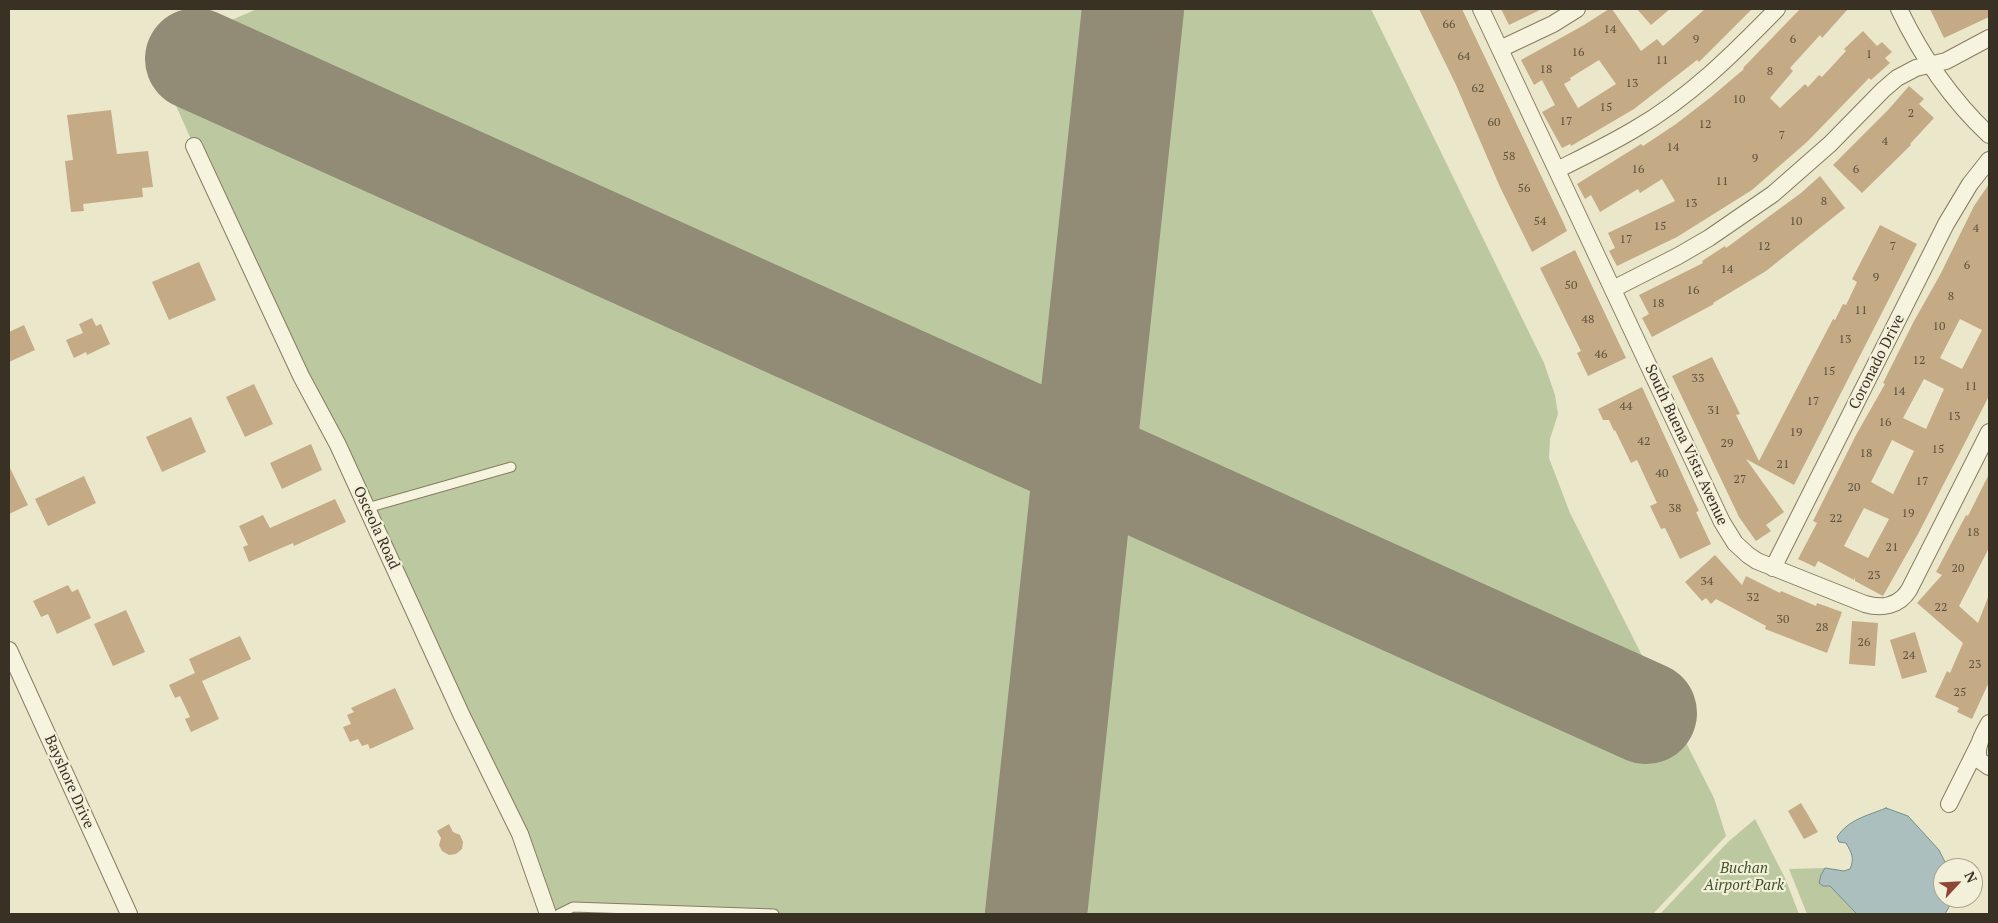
<!DOCTYPE html>
<html>
<head>
<meta charset="utf-8">
<style>
  body { margin:0 }
  #map { position:relative; width:1998px; height:923px; overflow:hidden; background:#ebe7cb; font-family:"PT Serif",serif }
  canvas { display:block }
  .frame { position:absolute; inset:0; border:10px solid #393123; pointer-events:none }
  .north { position:absolute; left:1933px; top:858px; width:50px; height:50px; box-sizing:border-box; background:#f3f0da; border:1px solid #a9a491; border-radius:50%; rotate:65deg; font-size:14px; font-weight:700; line-height:20px; text-align:center; color:#393123 }
  .north::after { content:''; display:block; margin:auto; width:18px; height:22px; background:#904637; clip-path:polygon(50% 0,100% 100%,50% 72%,0 100%) }
</style>
</head>
<body>
<div id="map">
<canvas width="1998" height="923"></canvas>
<div class="frame"></div>
<div class="north">N</div>
</div>
<script>
const g = document.querySelector('canvas').getContext('2d');
g.lineJoin = 'round';
function paint(path, color) { g.fillStyle = color; g.fill(path, 'evenodd'); }
function trace(path, color, width, dash) { g.strokeStyle = color; g.lineWidth = width; g.lineCap = dash ? 'butt' : 'round'; g.setLineDash(dash || []); g.stroke(path); }
function write(font, color, halo, rows, align = 'center') {
  g.font = font + ' "PT Serif",serif'; g.lineWidth = 4.5; g.setLineDash([]); g.textBaseline = 'middle'; g.strokeStyle = halo; g.fillStyle = color; for (const [text, x, y, turn = 0] of rows) {
    g.save(); g.translate(x, y); g.rotate((+turn || 0) * Math.PI / 180); g.textAlign = isNaN(turn) ? turn : align; if (halo) g.strokeText(text, 0, 0); g.fillText(text, 0, 0); g.restore();
  }
}
paint(new Path2D(`
  M257 9H1371L1544 363 1555 395 1558 414 1550 439 1549 458 1570 513 1714 798 1726 836 1653 914H556L298 363 240 225 202 142 194 146 153 54Z
  M1755 819 1785 878 1799 914H1660L1728 842Z
  M1825 868 1821 875 1857 914H1807L1789 869Z`), '#bcc9a0');
const water = new Path2D(`
  M1886 808 1908 816 1939 850 1948 868H1943V898H1954L1945 914H1857L1830 886H1823L1819 883 1821 875 1825 868 1844 871 1850 869C1855 858 1851 852 1846 843L1839 842 1837 837C1849 819 1867 816 1886 808Z`);
paint(water, '#abc0be');
trace(water, '#728e8c', 1);
trace(new Path2D(`
  M196 59 1646 713
  M1036 914 1133 9`), '#928c77', 102);
paint(new Path2D(`
  M1419 9H1462L1564 224 1567 231 1532 252 1500 187 1456 85Z
  M1501 9H1542L1509 25Z
  M1609 9H1612L1641 51 1657 39 1663 46 1705 9H1752L1699 62 1697 60 1634 109 1571 146 1570 144 1562 148 1542 112 1555 105 1542 80 1534 85 1521 60 1584 25ZM1599 60 1616 84 1578 108 1564 84 1571 80 1570 78Z
  M1637 9H1670L1651 25Z
  M1800 9H1848L1822 38 1820 35 1790 68 1793 71 1770 98 1780 108 1805 84 1808 87 1819 75 1822 77 1846 51 1844 49 1863 31 1877 46 1882 42 1892 52 1885 58 1890 63 1871 80 1869 78 1808 141 1752 190 1677 237 1617 266 1609 251 1615 248 1608 233 1675 201 1662 179 1640 193 1638 189 1600 212 1591 195 1585 199 1577 184 1641 144 1643 146 1676 124 1711 97 1744 69 1743 68Z
  M1930 9H1989V17L1944 38Z
  M1909 86 1924 99 1919 104 1934 118 1910 144 1911 145 1862 193 1833 165 1888 110Z
  M111 110 117 154 148 151 153 187 142 188 143 197 83 204 84 211 71 212 65 161 73 160 67 115Z
  M1820 176 1845 208 1766 271 1713 303 1714 304 1652 337 1642 318 1649 314 1639 295 1703 263 1702 261 1725 246 1726 248 1801 193Z
  M1989 184V396L1918 534 1883 596 1855 581V577L1854 580 1818 561 1815 567 1798 559 1817 523 1813 521 1856 435 1885 384 1883 383 1914 321 1940 275 1974 206ZM1960 319 1982 330 1962 369 1940 358ZM1924 379 1944 389 1926 429 1903 418ZM1892 440 1914 451 1893 494 1871 482ZM1864 508 1889 519 1868 558 1844 546Z
  M1880 225 1917 244 1794 485 1746 459 1784 512 1766 525 1771 531 1756 541 1739 517 1672 376 1712 357 1740 414 1736 415 1759 461 1833 319 1835 320 1843 304 1846 305 1857 282 1852 279Z
  M1575 250 1626 358 1588 376 1577 353 1581 351 1540 268Z
  M199 262 216 300 169 320 152 282Z
  M92 318 96 326 101 324 110 344 87 355 86 352 74 358 66 340 83 333 79 324Z
  M24 325 35 350 9 362V332Z
  M254 384 273 424 245 437 226 397Z
  M1642 387 1699 511 1696 512 1711 544 1680 559 1665 528 1661 529 1650 506 1657 503 1637 460 1631 463 1615 430 1614 431 1609 420H1603L1598 409Z
  M191 417 206 452 162 472 146 437Z
  M311 444 322 470 282 489 270 463Z
  M9 466 28 505 9 514Z
  M1989 474V548L1959 606 1978 623 1989 595V682L1972 719 1957 712 1959 708 1935 697 1947 671 1950 673 1963 643 1917 603 1942 575 1936 572 1966 515 1968 516Z
  M84 476 96 503 48 526 35 499Z
  M335 499 346 522 294 546 293 543 249 562 243 547 248 545 239 526 263 515 270 528Z
  M1715 555 1742 585 1746 576 1780 593 1781 591 1816 606 1817 603 1842 612 1827 653 1765 629 1766 626 1716 599 1711 604 1706 598 1702 601 1685 582Z
  M68 585 72 592 78 589 91 618 57 634 48 614 41 617 33 601Z
  M126 610 145 652 113 666 94 624Z
  M1852 621 1878 623 1875 666 1849 664Z
  M1915 632 1927 672 1902 679 1890 640Z
  M240 636 251 659 202 681 219 719 191 732 185 719 190 717 180 696 175 698 169 685 195 673 189 659Z
  M395 688 414 729 370 749 368 744 362 746 358 739 350 742 343 727 351 724 347 715 354 712 351 708Z
  M1801 803 1818 832 1804 839 1788 811Z
  M449 824 453 832 460 835 463 842 462 849 456 854 449 855 442 851 439 845 441 838 437 831Z`), '#c5ab85');
const service = new Path2D(`
  M367 508 511 467
  M559 914 573 907 774 914`);
const minor = new Path2D(`
  M1481 9 1722 522 1735 543 1748 555 1757 561 1865 604C1882 609 1899 606 1909 590L1989 432
  M1899 9C1921 55 1952 100 1989 135
  M1500 49 1553 24 1577 9
  M194 146 301 376 338 445 462 716 520 834 548 914
  M1557 170C1583 157 1610 144 1635 129 1689 98 1734 53 1777 9
  M1613 289 1678 256 1709 238 1773 194 1830 144 1883 90 1897 78 1916 68 1946 61 1989 38
  M1773 568 1946 224 1970 184 1989 160
  M9 650 129 914
  M1989 723C1983 735 1975 746 1979 760L1989 767
  M1949 804 1979 744`);
trace(service, '#877c61', 11);
trace(minor, '#877c61', 18);
trace(service, '#f6f3de', 9);
trace(minor, '#f6f3de', 16);
write('12px', '#5c503c', null, [
  ["66",1449,25],
  ["14",1610,30],
  ["9",1696,40],
  ["6",1793,40],
  ["16",1578,53],
  ["1",1869,55],
  ["64",1464,57],
  ["11",1662,61],
  ["18",1546,70],
  ["8",1770,72],
  ["13",1632,84],
  ["62",1478,89],
  ["10",1739,100],
  ["15",1606,108],
  ["2",1911,114],
  ["17",1566,122],
  ["60",1494,123],
  ["12",1705,125],
  ["7",1782,136],
  ["4",1885,142],
  ["14",1673,148],
  ["58",1509,157],
  ["9",1755,159],
  ["16",1638,170],
  ["6",1856,170],
  ["11",1722,182],
  ["56",1524,189],
  ["8",1824,202],
  ["13",1691,204],
  ["54",1540,222],
  ["10",1796,222],
  ["15",1660,227],
  ["4",1976,229],
  ["17",1626,240],
  ["12",1764,247],
  ["7",1893,247],
  ["6",1967,266],
  ["14",1727,270],
  ["9",1876,278],
  ["50",1571,286],
  ["16",1693,291],
  ["8",1951,297],
  ["18",1658,304],
  ["11",1861,311],
  ["48",1588,320],
  ["10",1939,327],
  ["13",1845,340],
  ["46",1601,355],
  ["12",1919,361],
  ["15",1829,372],
  ["33",1698,379],
  ["11",1971,387],
  ["14",1899,392],
  ["17",1813,402],
  ["44",1626,407],
  ["31",1714,411],
  ["13",1954,417],
  ["16",1885,423],
  ["19",1796,433],
  ["42",1644,442],
  ["29",1727,444],
  ["15",1938,450],
  ["18",1866,454],
  ["21",1783,465],
  ["40",1662,474],
  ["27",1740,480],
  ["17",1922,482],
  ["20",1854,488],
  ["38",1675,509],
  ["19",1908,514],
  ["22",1836,519],
  ["18",1973,533],
  ["21",1892,548],
  ["20",1958,569],
  ["23",1874,576],
  ["34",1707,582],
  ["32",1753,598],
  ["22",1941,608],
  ["30",1783,620],
  ["28",1822,628],
  ["26",1864,643],
  ["24",1909,656],
  ["23",1975,665],
  ["25",1960,693]
]);
write('15px', '#393123', '#f3f0da', [
  ["Coronado Drive",1877,362,-63],
  ["South Buena Vista Avenue",1686,445,65],
  ["Osceola Road",376,528,65],
  ["Bayshore Drive",69,782,66]
]);
write('italic 15px', '#42532b', '#f3f0da', [
  ["Buchan",1744,869],
  ["Airport Park",1744,886]
]);
</script>
</body>
</html>
